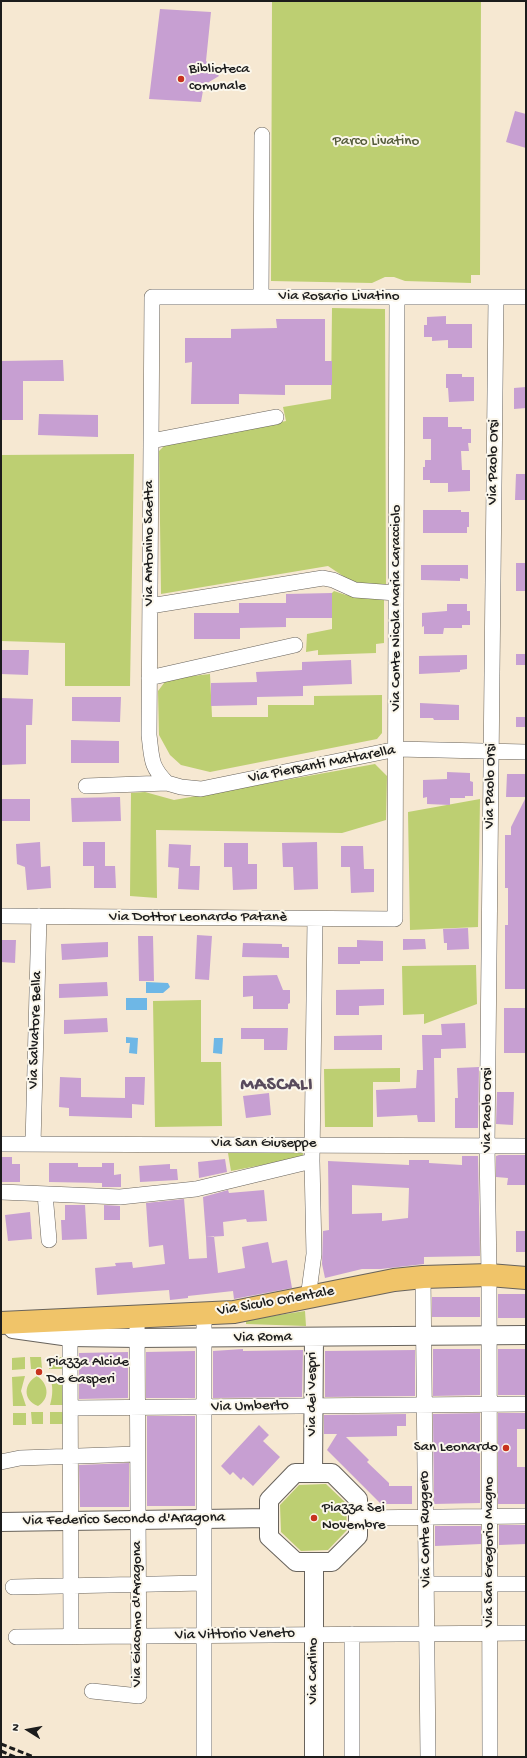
<!DOCTYPE html>
<html>
<head>
<meta charset="utf-8">
<style>
  body { margin:0 }
  #map { position:relative; width:527px; height:1758px; overflow:hidden; background:#f6e8d2; font-family:"Gochi Hand",sans-serif }
  canvas { display:block }
  .frame { position:absolute; inset:0; border:2px solid #1c1c1c; pointer-events:none }
  .north { position:absolute; left:8px; top:1710px; width:40px; height:40px; -webkit-text-stroke:3px #fbf7ec; paint-order:stroke; rotate:281deg; font-size:11px; font-weight:700; line-height:16px; text-align:center; color:#1c1c1c }
  .north::after { content:''; display:block; margin:auto; width:14px; height:18px; background:#1c1c1c; clip-path:polygon(50% 0,100% 100%,50% 72%,0 100%) }
</style>
</head>
<body>
<div id="map">
<canvas width="527" height="1758"></canvas>
<div class="frame"></div>
<div class="north">N</div>
</div>
<script>
const g = document.querySelector('canvas').getContext('2d');
g.lineJoin = 'round';
function paint(path, color) { g.fillStyle = color; g.fill(path, 'evenodd'); }
function trace(path, color, width, dash) { g.strokeStyle = color; g.lineWidth = width; g.lineCap = dash ? 'butt' : 'round'; g.setLineDash(dash || []); g.stroke(path); }
function write(font, color, halo, rows, align = 'center') {
  g.font = font + ' "Gochi Hand",sans-serif'; g.lineWidth = 4; g.setLineDash([]); g.textBaseline = 'middle'; g.strokeStyle = halo; g.fillStyle = color; for (const [text, x, y, turn = 0] of rows) {
    g.save(); g.translate(x, y); g.rotate((+turn || 0) * Math.PI / 180); g.textAlign = isNaN(turn) ? turn : align; if (halo) g.strokeText(text, 0, 0); g.fillText(text, 0, 0); g.restore();
  }
}
paint(new Path2D(`
  M481 1 480 275H471V283L405 281 394 277H385L372 283 271 281 272 2Z
  M332 308 385 309 386 587 352 582 328 566 161 594 159 451 164 446 286 421 283 407 331 399Z
  M134 454 130 686H65V643L1 641V455Z
  M334 591 346 595 362 597H384V643L376 644V653L318 655V650L306 652 307 634 332 629V593Z
  M210 674 212 717H268V705H314V696L382 695V733L377 739 210 772 181 765 170 755 159 735 158 691 167 679Z
  M375 764 387 776 386 820 342 833 156 830 157 898 130 896 131 793 145 792 174 800Z
  M480 799 478 927 410 930 408 812Z
  M476 965 477 1004 424 1024V1014L403 1015 402 966Z
  M201 1000V1062H221L222 1126 155 1127 153 1001Z
  M400 1068V1082H373V1127H325L324 1069Z
  M302 1151 304 1157 231 1171 228 1153Z
  M305 1311 306 1326 246 1324V1320Z
  M25 1357V1369L12 1370V1358Z
  M30 1357H41L42 1369H31Z
  M49 1357H62V1369H49Z
  M25 1376 21 1391 26 1406H13L12 1377Z
  M37 1376C48 1383 51 1398 38 1406 22 1400 24 1383 37 1376Z
  M50 1376H62L63 1405H50C53 1394 53 1387 50 1376Z
  M31 1412H43V1424H32Z
  M50 1412H63V1424H50Z
  M13 1413H26V1425H13Z
  M326 1484 346 1503 347 1530 328 1550 301 1551 281 1532 280 1505 299 1485Z`), '#bdcf72');
paint(new Path2D(`
  M146 982 168 983 170 987 163 993H146Z
  M126 998H147V1010H126Z
  M126 1037 138 1038 137 1054 129 1053 130 1043H126Z
  M214 1038H223L222 1054 213 1053Z`), '#6eb7e6');
paint(new Path2D(`
  M160 9 211 12 206 61 219 76 204 85 201 102 149 99Z
  M515 111 526 114V148L506 142Z
  M446 316V324H472V348H448V340L432 341V337H424V325H427V317Z
  M276 319H325V361H332V385H285V395L239 394V404H191L192 362 185 363V338H231V329L277 328Z
  M63 360 64 381H23V420H1V361Z
  M446 374H462V377H474V401L449 402 448 388H446Z
  M526 387V408L514 409V388Z
  M39 414 98 415V437L38 435Z
  M423 417H448V427H462V429H471V443H468L469 451H461L462 470H470V491L448 492V483H430V480H423V467H425V460H431V439H423Z
  M516 474H526V500H515Z
  M423 510H461V512H469V527H467V533H423Z
  M516 563H526V591H516Z
  M421 565H468V579L460 578V581L421 580Z
  M332 593V618H286V627L240 628V639H194V613H239V603H286V594Z
  M447 604H467V611H470V625H462V628H444L443 634H424V626L422 627V613L447 611Z
  M1 650H29L28 675 1 674Z
  M516 654H526V665H516Z
  M467 655V669L460 670V672L419 674V656Z
  M351 660 352 684 303 686V696L257 697V705L211 706V683L257 682 256 672 302 670V662Z
  M72 697H121L120 722 72 721Z
  M1 698 33 699 32 725H26V764L1 765Z
  M420 703 459 705V720H434L433 718H420Z
  M516 717H526V727H516Z
  M71 740 119 741V763H71Z
  M447 772 470 773V781L473 782V796H465V798H450V805L427 804V797L423 798V780L447 779Z
  M507 774H526V989H505V925H508V888H505V835H511V827L526 797H506Z
  M120 797 121 821 72 822 71 798Z
  M1 799H30V821H1Z
  M40 842 41 867 50 866 51 888 27 890 25 867 17 864 16 844Z
  M83 842H105V866H115L116 888H94V866H83Z
  M317 842 318 889 294 890 293 867H283L282 843Z
  M224 843H248V864H257V889L233 890 232 867H224Z
  M169 844 191 845 190 866H200L199 890 178 889 179 868 168 867Z
  M341 846H363L364 869H374V892L351 893 350 867H341Z
  M468 928 469 949 447 950V943H444L443 929Z
  M197 935 212 936 209 980 195 979Z
  M138 936H153L154 981H139Z
  M403 939H425L426 949 403 950Z
  M1 940H16L15 963 1 962Z
  M357 940 383 941V961H360V964H338V947H357Z
  M108 942V957L62 960 61 944Z
  M243 943 282 944V947H289V958L242 957Z
  M277 975 283 990H290V1003L288 1004V1009H253V996L243 997V976Z
  M107 982 108 996 59 998V984Z
  M384 989V1005L359 1006V1015H336V990Z
  M504 1008H526V1053H504Z
  M107 1018 108 1032 64 1034V1020Z
  M465 1023 466 1048 441 1049V1058H434L435 1122H418L417 1115 377 1117 376 1090 416 1088 417 1070H423L422 1035H442L441 1024Z
  M241 1028H288L287 1050H264V1039H241Z
  M382 1035V1050H334V1036Z
  M479 1067 478 1128H455V1098H458L457 1068Z
  M60 1077 81 1078V1097L125 1098V1077H145L144 1105 132 1104V1118L69 1116V1108L59 1107Z
  M497 1092H514L513 1125 496 1124Z
  M269 1093 271 1115 246 1118 243 1096Z
  M499 1155H526V1185H507L508 1178 496 1177V1156Z
  M462 1156H478L480 1256 424 1257V1264L381 1269H362L325 1278 322 1264 323 1231 329 1230 328 1161 409 1165V1160H429V1163L462 1165ZM352 1185 409 1188 408 1218 382 1221V1213L352 1214Z
  M1 1157H12V1164H20V1182H1Z
  M225 1159 227 1172 199 1178 198 1162Z
  M49 1163H78V1167H102V1163H114V1175L121 1174V1187H102V1183L49 1182Z
  M170 1164V1169H177L178 1180 140 1182 139 1166Z
  M228 1190 229 1193 264 1190 267 1221 247 1222 246 1219 223 1222 224 1236 206 1237 203 1197Z
  M184 1199 189 1259 207 1258 206 1237 214 1236 218 1273 245 1268 242 1247 268 1242 272 1263 287 1260 292 1288 234 1299 233 1291 188 1296V1298L170 1300 169 1290 97 1295 95 1268 116 1266 115 1263 132 1262 133 1268 165 1264 163 1245 149 1247 146 1203Z
  M65 1205H85L87 1239 62 1240 61 1220H65Z
  M104 1205 120 1206V1220H104Z
  M30 1212 32 1239 8 1241 5 1215Z
  M516 1231H526V1252H516Z
  M498 1294H526V1318H498Z
  M432 1297H480V1317H432Z
  M243 1349V1351L303 1350 302 1397 213 1398V1351Z
  M433 1349H480V1395L433 1396Z
  M498 1349H526V1395H498Z
  M415 1350V1396L325 1397V1351Z
  M195 1351V1398H146V1352Z
  M128 1352V1398L79 1399V1353Z
  M480 1413V1503L434 1504 433 1414Z
  M498 1413H526V1429H517V1467H526V1504H498Z
  M406 1414V1426H397V1436L346 1437 369 1460 367 1462 389 1483V1486H412V1504H381L327 1450 337 1434H324V1415Z
  M147 1416H195V1506H147Z
  M259 1425 269 1435 263 1441 280 1457 253 1486 243 1477 241 1480 233 1472 230 1475 221 1466Z
  M129 1463V1507H80L79 1465Z
  M499 1525H526V1544L499 1545Z
  M435 1526H481V1544L435 1546Z`), '#c79fd2');
const minor = new Path2D(`
  M261 297 262 135
  M151 441 276 417
  M150 606 323 578 333 580 355 590 396 593
  M149 678 295 645
  M167 783C150 766 152 758 149 735L152 297H526
  M86 786 167 783 181 787 201 789 397 749 526 752
  M1 916 395 919 397 297
  M1 1144 526 1146
  M33 1144 39 916
  M1 1192 120 1197 196 1189 312 1161
  M45 1194 49 1240
  M423 1277 428 1757
  M308 1298 314 1254 312 1161 315 919
  M204 1313V1757
  M70 1337 71 1637
  M71 1408 526 1404
  M1 1462 20 1458 137 1454
  M358 1518 526 1516
  M426 1584H526
  M13 1587 204 1583
  M352 1634V1757
  M16 1637 526 1633
  M92 1691 139 1696 137 1316
  M490 1757 489 1275 487 1145 496 297`);
const tertiary = new Path2D(`
  M13 1329 70 1337 137 1338 526 1335
  M295 1473H332L358 1499V1536L332 1562H296L269 1537V1500Z
  M313 1473 314 1337
  M1 1522 269 1518
  M314 1757V1562`);
const primary = new Path2D(`
  M1 1323 234 1312 394 1280 423 1277 489 1275 526 1278`);
trace(minor, '#68635c', 16);
trace(tertiary, '#68635c', 20);
trace(primary, '#68635c', 24);
trace(minor, '#fff', 15);
trace(tertiary, '#fff', 18);
trace(primary, '#f0c469', 22);
trace(new Path2D(`
  M1 1744 34 1757
  M1 1751 15 1757`), '#1c1c1c', 3, [6, 3]);
for (const [x, y, r, color] of [
  [181,79,4,"#c8321e"],
  [39,1372,4,"#c8321e"],
  [506,1448,4,"#c8321e"],
  [314,1518,4,"#c8321e"]
]) { const dot = new Path2D(); dot.arc(x, y, r, 0, 2 * Math.PI); g.fillStyle = color; g.fill(dot); trace(dot, '#fbf7ec', 1.5); }
write('15px', '#1c1c1c', '#fbf7ec', [
  ["Biblioteca",189,70],
  ["comunale",189,87],
  ["Piazza Alcide",47,1363],
  ["De Gasperi",47,1380],
  ["San Leonardo",498,1448,"right"],
  ["Piazza Sei",322,1509],
  ["Novembre",322,1526]
], 'left');
write('15px', '#545b3a', '#fbf7ec', [
  ["Parco Livatino",376,142]
]);
write('15px', '#1c1c1c', '#fbf7ec', [
  ["Via Rosario Livatino",339,297],
  ["Via Paolo Orsi",494,462,-89],
  ["Via Antonino Saetta",150,543,-90],
  ["Via Conte Nicola Maria Caracciolo",397,608,-90],
  ["Via Piersanti Mattarella",322,765,-11],
  ["Via Paolo Orsi",491,786,-89],
  ["Via Dottor Leonardo Patanè",198,918],
  ["Via Salvatore Bella",36,1030,-88],
  ["Via Paolo Orsi",488,1110,-90],
  ["Via San Giuseppe",264,1144],
  ["Via Siculo Orientale",276,1302,-10],
  ["Via Roma",263,1338,-1],
  ["Via dei Vespri",313,1394,-90],
  ["Via Umberto",250,1407,-1],
  ["Via Federico Secondo d'Aragona",124,1520,-1],
  ["Via Conte Ruggero",426,1529,-91],
  ["Via San Gregorio Magno",490,1552,-90],
  ["Via Giacomo d'Aragona",138,1614,-90],
  ["Via Vittorio Veneto",235,1635,-1],
  ["Via Carlino",314,1671,-90]
]);
g.letterSpacing = '1px';
write('bold 19px', '#584a5c', '#fbf7ec', [
  ["MASCALI",277,1086]
]);
g.letterSpacing = '0px';
</script>
</body>
</html>
